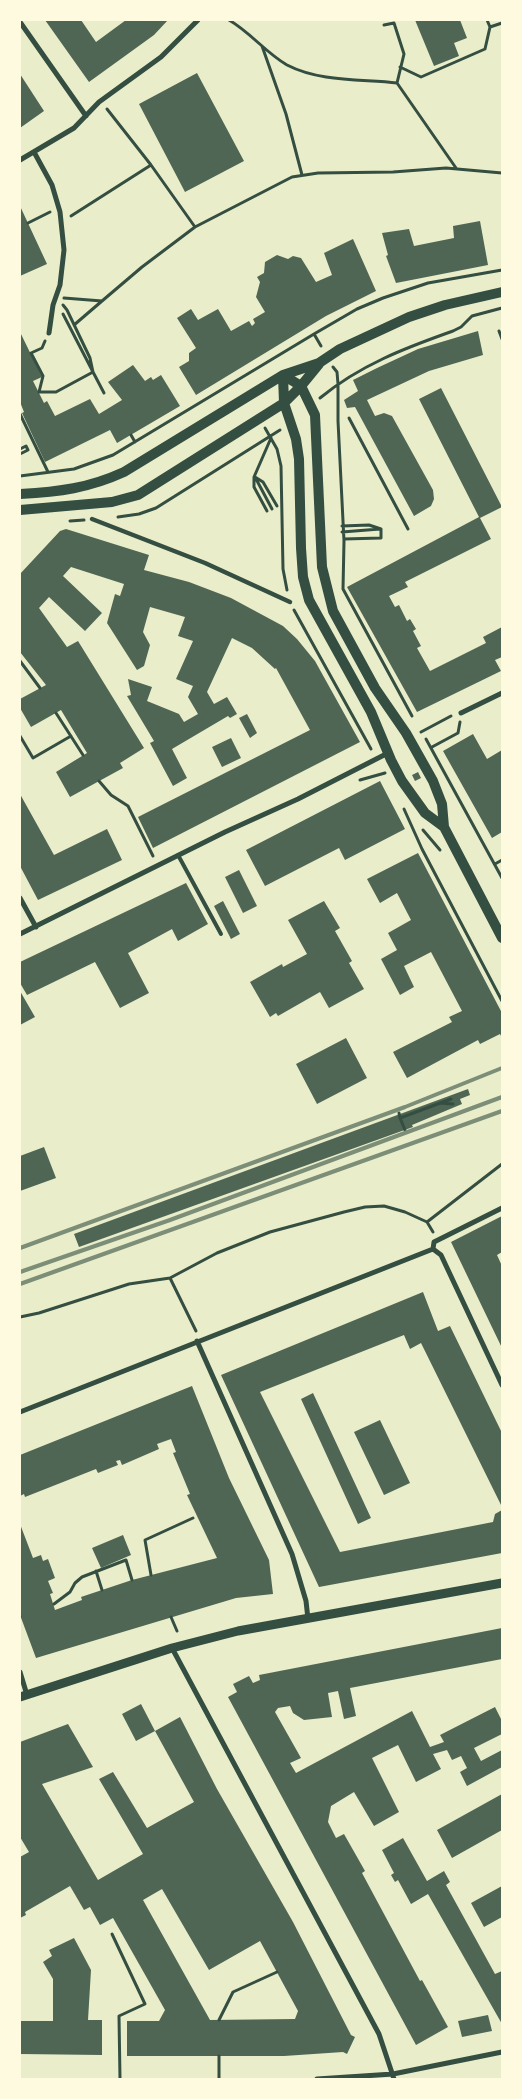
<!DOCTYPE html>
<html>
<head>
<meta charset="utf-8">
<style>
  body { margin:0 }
  #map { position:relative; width:522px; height:2099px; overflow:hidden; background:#e9edc9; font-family:"Times New Roman",serif }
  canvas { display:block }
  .frame { position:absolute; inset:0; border:21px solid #fefae0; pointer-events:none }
</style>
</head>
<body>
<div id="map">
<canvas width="522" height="2099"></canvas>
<div class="frame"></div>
</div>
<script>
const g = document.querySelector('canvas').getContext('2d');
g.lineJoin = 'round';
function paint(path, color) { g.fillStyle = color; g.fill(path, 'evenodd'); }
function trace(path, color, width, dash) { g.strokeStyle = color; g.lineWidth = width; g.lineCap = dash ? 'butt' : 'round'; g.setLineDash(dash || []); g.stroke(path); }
paint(new Path2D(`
  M45 20H81L96 42 126 20H168L154 35 89 82Z
  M415 20H460L467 38 454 43 459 56 434 66Z
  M197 73 244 161 185 192 139 104Z
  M20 74 44 111 20 128Z
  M20 206 47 264 20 276Z
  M480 221 488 265 396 283 386 256 388 255 382 233 409 229 414 246 454 238 453 226Z
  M353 239 376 291 326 316 196 395 179 367 189 361V353L196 348 177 318 191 309 198 320 218 309 231 331 249 321 252 326 255 323 253 319 265 312 256 297 260 282 257 277 264 273 265 262 277 255 288 259 293 256 301 258 316 282 332 275 324 253Z
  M478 331 483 355 429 371 367 400 375 416 384 413 392 416 433 490 434 499 431 506 414 516 355 407 347 408 344 400 358 391 353 380 377 368 418 349Z
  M20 332 42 377 33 381 44 403 47 401 55 416 90 399 99 414 122 400 108 382 133 365 145 381 151 377 153 380 161 375 180 406 117 443 110 430 45 462 22 413 24 412 20 402Z
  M441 388 502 507 480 518 491 539 405 582 408 587 389 596 395 607 399 605 407 621 410 619 416 629 413 631 421 646 417 648 430 671 486 643 483 637 502 627V657L495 660 501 671 417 712 347 587 479 517 419 399Z
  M66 529 149 555 144 570 189 582 231 598 283 626 297 639 315 661 360 742 153 848 138 817 310 730 276 668 275 669 252 648 232 638 207 692 214 704 227 697 237 714 230 718 228 716 172 749 187 778 173 786 150 743 154 741 127 696 131 695 128 679 152 687 147 701 179 714 184 722 198 714 188 697 193 686 176 679 193 641 178 636 185 617 150 607 143 632 150 645 144 666 137 670 107 623 115 594 120 596 124 584 71 567 63 576 102 613 85 631 49 597 39 608 67 647 78 641 144 748 120 763 123 768 70 797 56 772 87 753 61 710 31 727 20 708V699L46 685 20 652V574L60 531Z
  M247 714 257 733 250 738 239 718Z
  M473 734 487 759 502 750V832L492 838 443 751Z
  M231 738 241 758 222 767 212 747Z
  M418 772 421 778 415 781 412 775Z
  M380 781 405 829 345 860 339 848 265 886 246 850Z
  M20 794 54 855 107 829 122 860 38 900 20 866Z
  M418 853 502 1013V1038L500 1034 480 1044 478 1040 407 1078 393 1052 452 1022 449 1017 462 1011 431 952 404 966 414 987 400 995 381 959 397 950 388 933 411 920 397 893 380 903 367 879Z
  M239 870 257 906 243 913 225 877Z
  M186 883 208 924 178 941 172 929 128 953 149 993 120 1008 95 962 27 995 20 983V962Z
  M223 901 240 934 231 939 214 906Z
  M324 901 340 928 335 931 352 961 349 963 364 989 329 1008 320 992 278 1016 276 1013 270 1017 250 982 282 964 283 967 307 954 288 920Z
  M20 991 35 1017 20 1025Z
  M346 1038 367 1078 317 1104 296 1064Z
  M468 1089 470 1095 460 1099 462 1104 412 1125 413 1127 79 1247 74 1234Z
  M44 1147 56 1178 20 1191V1156Z
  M502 1216V1252L497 1255 502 1266V1348L451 1242Z
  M423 1292 438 1331 450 1326 502 1433V1507L421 1343 410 1349 404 1335 260 1392 340 1552 493 1522 495 1514 502 1510V1553L319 1587 221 1375Z
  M192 1386 229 1478 269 1560 273 1594 236 1598 36 1658 20 1615V1524L33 1558 41 1555 43 1561 48 1559 55 1578 48 1581 53 1593 50 1594 55 1610 82 1600 81 1597 132 1580 217 1558 187 1495 190 1494 173 1453 176 1452 171 1439 157 1444 159 1449 122 1465 120 1460 116 1461 118 1465 98 1473 96 1469 25 1497 24 1494 20 1496V1455Z
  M313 1393 371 1518 358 1524 301 1399Z
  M380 1420 410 1483 384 1495 354 1432Z
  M123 1535 131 1555 101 1568 92 1548Z
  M502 1628V1659L350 1688 356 1716 344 1719 338 1691 328 1693 332 1717 304 1720 293 1713 290 1706 278 1708 275 1712 301 1758 290 1763 296 1773 412 1711 430 1747 444 1742 440 1735 495 1707 502 1721V1734L474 1748 481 1761 502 1750V1767L467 1786 460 1772 467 1768 461 1756 452 1760 447 1750 433 1754 441 1769 416 1782 398 1745 372 1758 399 1812 374 1826 354 1792 331 1806 328 1822 336 1838 344 1834 365 1871 362 1873 420 1981 422 1980 448 2027 416 2045 228 1697 237 1692 233 1684 249 1676 253 1683 260 1680 259 1675Z
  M141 1704 155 1731 180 1717 217 1789 293 1922 351 2035 355 2037 347 2054 343 2052 284 2056H127V2021H159L165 2010 113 1918 100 1925 90 1907 84 1910 70 1886 25 1912 26 1915 20 1918V1857L29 1852 20 1837V1742L68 1724 93 1767 42 1784 98 1880 143 1854 99 1779 113 1772 147 1828 194 1802 155 1731 136 1741 122 1714ZM162 1889 209 1970 260 1941 298 2011 295 2019 210 2020 143 1900Z
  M502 1794V1830L452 1858 437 1830Z
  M403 1838 427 1881 444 1871 450 1882 446 1885 495 1974 502 1971V2024L428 1894 411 1904 398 1880 395 1882 391 1875 394 1873 382 1850Z
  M502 1886V1917L484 1927 471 1903Z
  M74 1938 91 1970 88 2020H102V2055L20 2054V2021H53V1979L43 1962 52 1956 49 1950Z
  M488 2015 492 2031 462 2037 458 2021Z`), '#4f6655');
trace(new Path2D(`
  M229 20C250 32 266 53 287 65 320 82 361 79 397 83L456 168
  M487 20 490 27 502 23
  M384 25 394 23 404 54 397 83
  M262 46 286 114 302 175
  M400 67 421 77 485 49 490 27
  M107 109 151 165 195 227
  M71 216 151 165
  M28 223 50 212
  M64 298 102 301 142 267 195 227 292 177 318 173 393 172 446 168 502 173
  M63 305 67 310 90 358 93 372 104 393
  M74 325 102 301
  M499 331 502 339
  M314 334 321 346
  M45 341 42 348 31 353 43 376 39 392H56L93 372 63 314
  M333 367 337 372 338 384V421L344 541 343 589 412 716
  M320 398C360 365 405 348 453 331L461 327 472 316 502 308
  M20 414 48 472
  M349 418 408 529
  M265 428 277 449 281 466 283 569 287 590
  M131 435 135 442
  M20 449 26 446 28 450 20 454
  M20 476 74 469 113 455 314 334 357 309 383 298 428 283 502 270
  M255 477 263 482 277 506
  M255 477 272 509
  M267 511 254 487V477L271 438
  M118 517 139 514 156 508 280 430
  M70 521 84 520
  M342 526 369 525 381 529
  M342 532 380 529
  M344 539 381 538V529
  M294 610 371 749
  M20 661 40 688
  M56 713 83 755
  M421 732 451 716
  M20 736 33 758 71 736
  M426 739 502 878
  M432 747 458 733 460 722
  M360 780 385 773
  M99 781 111 795 128 806 153 856
  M404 809 422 849 502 1001
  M423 830 440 850
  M495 864 502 860
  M440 1103 453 1104
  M399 1113 400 1118
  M405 1130 400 1118 451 1099
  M433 1232 427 1222 502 1164
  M170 1278 196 1331
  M20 1317 39 1313 129 1284 170 1278 217 1253 270 1232 344 1212 365 1207 384 1206 405 1212 427 1222
  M96 1571 102 1590
  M151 1575 145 1540 193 1518
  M54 1604 70 1592 75 1583 82 1577 126 1560 132 1580
  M20 1617V1616
  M171 1617 177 1631
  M112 1934 145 2004 119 2016 120 2079
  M219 2020 233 1992 277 1972
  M219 2079V2056`), '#344e41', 3);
trace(new Path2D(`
  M178 855 221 934`), '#344e41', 4);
trace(new Path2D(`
  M92 519 205 563 290 602`), '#344e41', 4.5);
trace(new Path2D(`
  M20 22 86 116
  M34 152 52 185 60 212 64 250 60 285 53 305 49 333
  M20 160 74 128 99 102 161 57 198 20
  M461 713 502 693
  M20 898 36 927
  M20 934 225 832 298 799 388 753
  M433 1249 441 1255 502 1385
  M433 1249 434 1242 502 1208
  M197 1341 292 1554 306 1601 308 1619
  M20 1412 433 1249
  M172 1648 379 2034 394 2079
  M20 1672 27 1695
  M317 2079 393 2074 502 2052`), '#344e41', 5);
trace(new Path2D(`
  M20 1697 172 1648 238 1631 502 1583`), '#344e41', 9);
trace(new Path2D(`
  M283 375 301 386 315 415 322 567 333 611 375 688 406 733 433 781 442 804 444 827 502 938
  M283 375 284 403 296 439 299 459 301 548 303 577 309 600 371 712 391 760 402 781 425 813 444 827
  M20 494C59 492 89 488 124 472L283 375 319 363 340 349 409 317 445 305 502 292
  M20 510 112 502 138 495 284 403 301 386 319 364`), '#344e41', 10);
trace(new Path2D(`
  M20 1248 405 1107 502 1068
  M20 1272 170 1220 502 1097
  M20 1284 502 1111`), '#7c8e77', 4);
</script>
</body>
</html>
